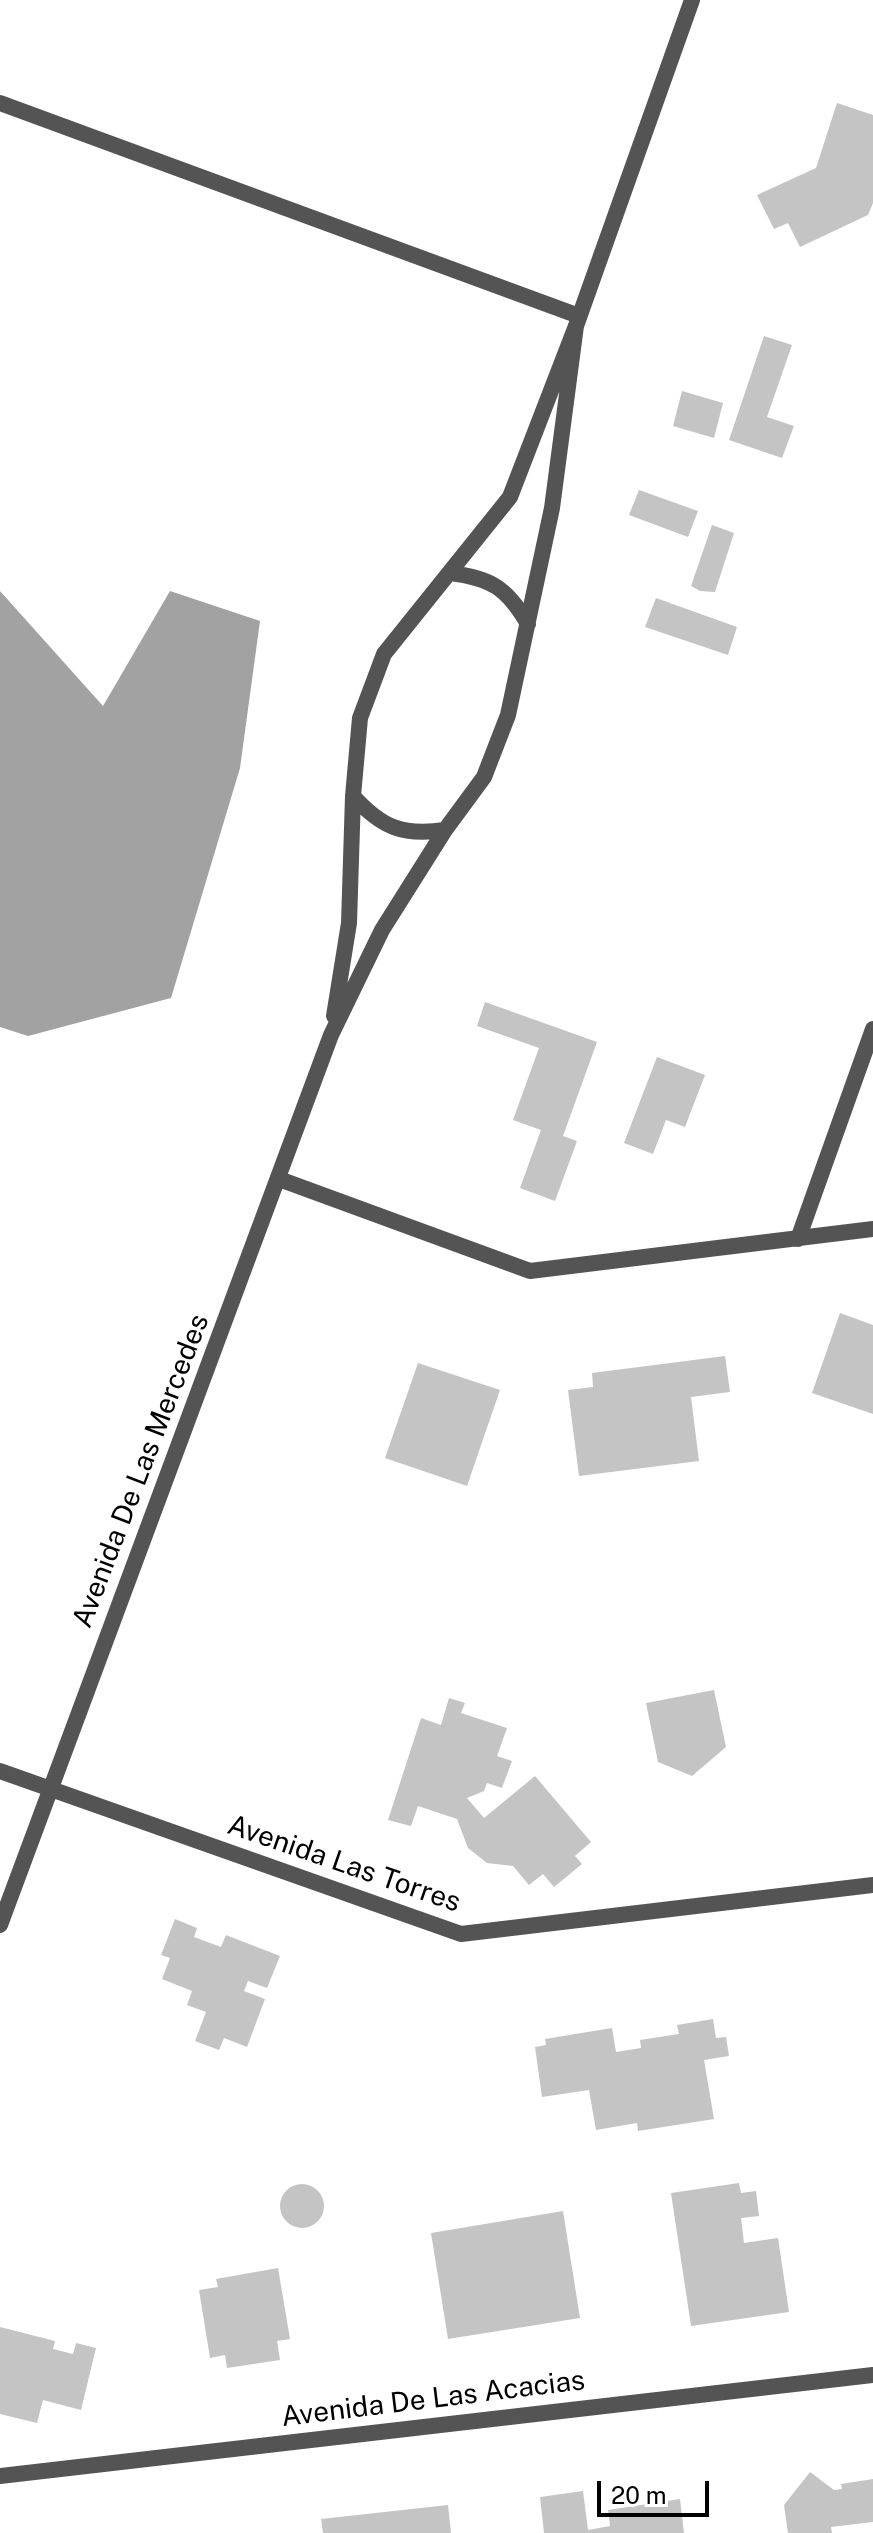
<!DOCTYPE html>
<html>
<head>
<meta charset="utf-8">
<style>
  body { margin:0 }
  #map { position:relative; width:873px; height:2533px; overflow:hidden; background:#fff; font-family:"Public Sans",sans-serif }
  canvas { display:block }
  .scale { position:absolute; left:597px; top:2481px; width:112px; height:36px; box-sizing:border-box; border:4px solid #000; border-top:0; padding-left:10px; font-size:24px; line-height:28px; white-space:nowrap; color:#000; -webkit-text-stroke:6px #fff; paint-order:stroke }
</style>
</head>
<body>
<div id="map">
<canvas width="873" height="2533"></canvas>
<div class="scale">20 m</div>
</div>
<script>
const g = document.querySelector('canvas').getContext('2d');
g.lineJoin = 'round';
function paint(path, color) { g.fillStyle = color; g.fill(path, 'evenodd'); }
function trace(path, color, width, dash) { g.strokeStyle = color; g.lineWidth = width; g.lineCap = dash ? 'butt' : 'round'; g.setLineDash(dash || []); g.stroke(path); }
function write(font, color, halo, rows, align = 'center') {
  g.font = font + ' "Public Sans",sans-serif'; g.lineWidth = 7; g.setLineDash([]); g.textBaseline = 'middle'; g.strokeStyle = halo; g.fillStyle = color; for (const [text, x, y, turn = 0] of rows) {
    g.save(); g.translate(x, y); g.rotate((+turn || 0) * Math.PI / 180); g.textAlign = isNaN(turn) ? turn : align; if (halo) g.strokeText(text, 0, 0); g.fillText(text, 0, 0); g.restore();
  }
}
paint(new Path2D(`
  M0 591 103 706 170 591 260 621 240 768 171 998 28 1036 0 1027Z`), '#a2a2a2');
paint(new Path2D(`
  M837 103 873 115V203L868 215 800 247 788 223 774 229 757 195 816 168Z
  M764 336 792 345 767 417 794 426 782 458 729 440Z
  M682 391 723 403 714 438 673 426Z
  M639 490 698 511 688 537 629 515Z
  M712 525 734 533 715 592 700 591 691 586Z
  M656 598 737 627 728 655 645 627Z
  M485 1002 597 1042 563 1136 577 1141 555 1201 520 1188 541 1130 513 1120 539 1048 477 1026Z
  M657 1057 705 1075 685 1127 666 1120 653 1154 624 1143Z
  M840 1313 873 1325V1414L812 1393Z
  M725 1356 730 1392 691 1397 699 1461 579 1476 568 1390 593 1387 592 1373Z
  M418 1363 500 1390 467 1486 385 1458Z
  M714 1690 726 1747 692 1776 658 1762 646 1703Z
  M449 1698 465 1703 461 1713 507 1728 497 1756 512 1761 502 1788 487 1783 484 1791 467 1798 484 1818 535 1776 591 1842 575 1856 582 1864 554 1887 543 1874 529 1885 513 1866 487 1863 468 1848 457 1819 418 1806 411 1826 388 1820 421 1718 441 1725Z
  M175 1919 197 1928 194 1937 221 1947 226 1935 280 1956 267 1988 248 1981 244 1991 265 1999 247 2047 224 2038 219 2050 195 2041 206 2012 187 2005 192 1991 162 1979 170 1958 161 1955Z
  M713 2019 716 2038 726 2037 729 2056 704 2060 714 2119 638 2131 637 2123 596 2130 589 2090 542 2097 535 2047 546 2045 545 2039 612 2028 616 2052 641 2048 640 2040 679 2034 677 2025Z
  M739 2183 741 2193 756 2191 759 2216 741 2218 744 2243 778 2238 789 2312 691 2326 671 2193Z
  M280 2206a22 22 0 1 1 44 0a22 22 0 1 1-44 0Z
  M563 2211 580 2318 448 2339 431 2233Z
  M278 2268 290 2339 277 2341 280 2360 227 2368 225 2355 210 2358 199 2290 218 2287 216 2279Z
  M0 2327 55 2341 53 2349 73 2354 76 2343 96 2348 81 2410 43 2400 37 2423 0 2414Z
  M810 2472 834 2490 842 2489 841 2484 873 2479V2522L831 2527 832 2533H788L784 2505Z
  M583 2491 588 2530 610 2526 608 2510 680 2499 684 2533H544L540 2497Z
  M448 2505 451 2533H323L321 2519Z`), '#c4c4c4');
trace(new Path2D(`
  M0 103 579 316
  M450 573C491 578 507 588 528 624
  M353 796C382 828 403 836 445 830
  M334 1016 349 923 353 796 360 718 384 654 510 497 576 326 692 0
  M279 1179 530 1271 873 1229
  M798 1239 873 1029
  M0 1771 461 1934 873 1885
  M0 1925 331 1035 382 930 445 830 484 777 508 715 552 508 576 326
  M0 2476 873 2375`), '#545454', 16);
write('28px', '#000', '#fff', [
  ["Avenida De Las Mercedes",141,1471,-69],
  ["Avenida Las Torres",344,1864,19],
  ["Avenida De Las Acacias",433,2399,-7]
]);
</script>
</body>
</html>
